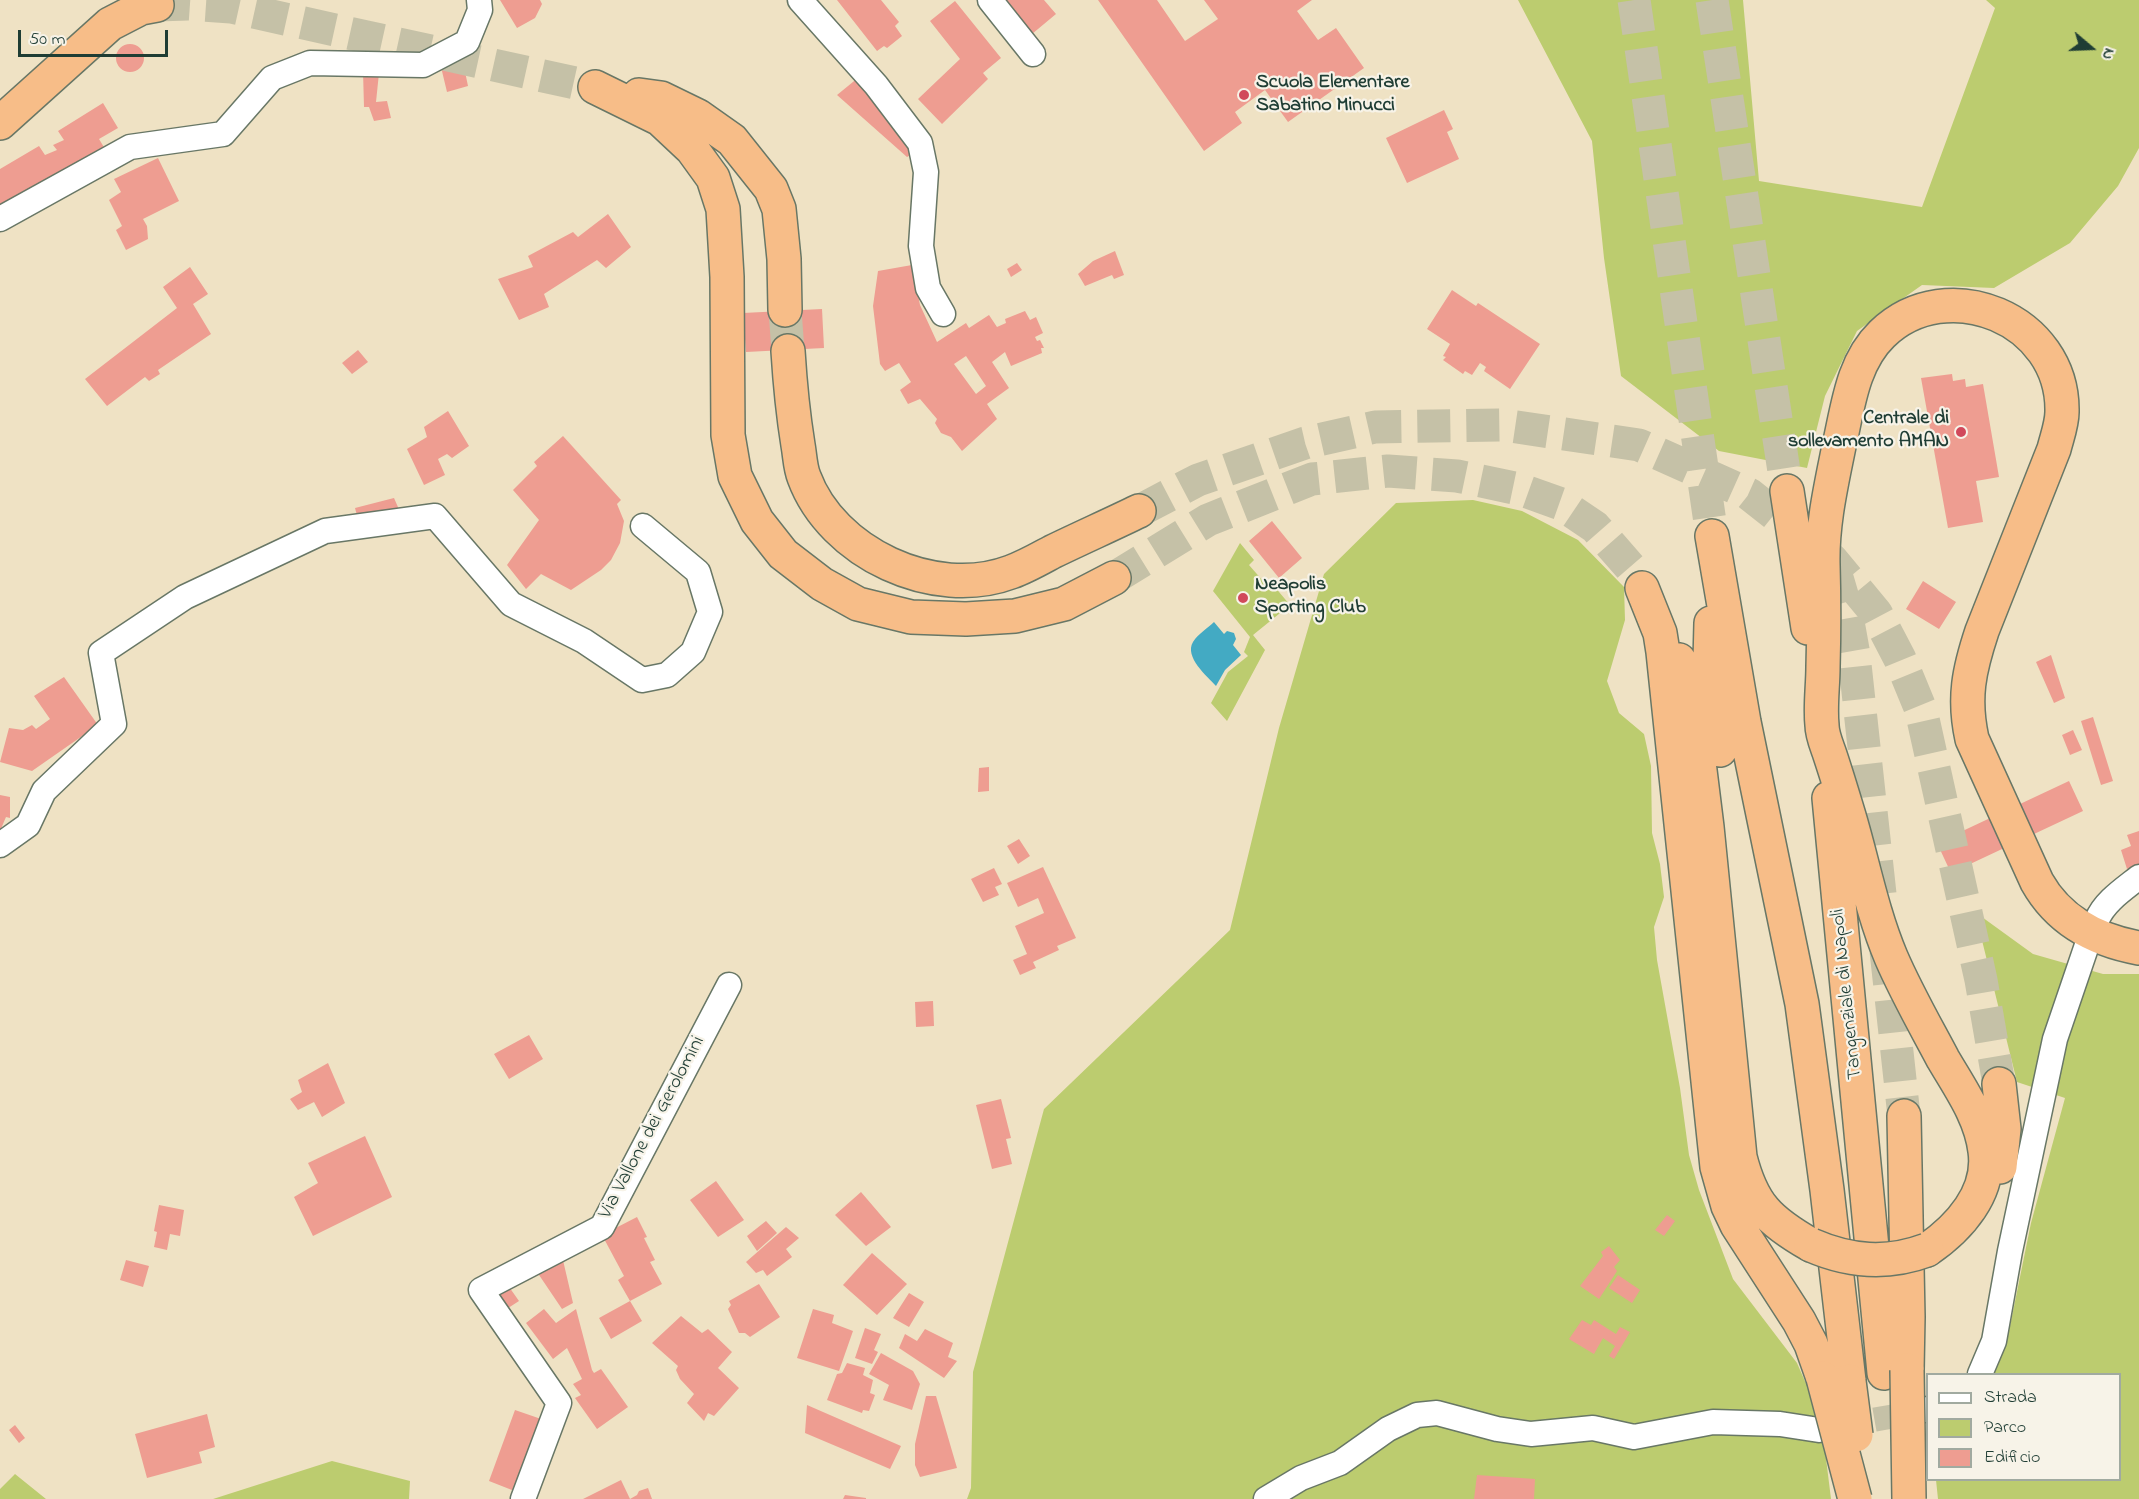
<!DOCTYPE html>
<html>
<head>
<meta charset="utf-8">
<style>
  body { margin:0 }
  #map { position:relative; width:2139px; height:1499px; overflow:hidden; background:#efe2c4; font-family:"Indie Flower",sans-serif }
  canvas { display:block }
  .legend { position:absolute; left:1926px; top:1373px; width:195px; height:108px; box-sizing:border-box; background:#f7f3e8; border:2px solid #a1aaa0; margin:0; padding:8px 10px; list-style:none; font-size:18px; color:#1f3d34 }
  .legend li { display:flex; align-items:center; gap:12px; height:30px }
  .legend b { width:30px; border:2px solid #a1aaa0 }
  .north { position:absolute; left:2061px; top:18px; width:60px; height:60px; -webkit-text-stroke:4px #f7f3e8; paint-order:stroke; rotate:109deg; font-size:16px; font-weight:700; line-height:24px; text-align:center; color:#1f3d34 }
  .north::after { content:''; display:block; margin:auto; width:21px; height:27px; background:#1f3d34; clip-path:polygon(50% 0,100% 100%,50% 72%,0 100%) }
  .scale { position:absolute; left:18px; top:30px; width:150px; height:27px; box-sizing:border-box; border:3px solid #1f3d34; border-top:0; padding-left:8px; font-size:18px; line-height:21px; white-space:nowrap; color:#1f3d34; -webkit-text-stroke:4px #f7f3e8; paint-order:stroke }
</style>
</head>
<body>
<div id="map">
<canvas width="2139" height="1499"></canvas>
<ul class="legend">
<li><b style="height:8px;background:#fff"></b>Strada</li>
<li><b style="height:16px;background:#bccc6f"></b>Parco</li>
<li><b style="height:16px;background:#ee9d91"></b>Edificio</li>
</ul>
<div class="north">N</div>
<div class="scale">50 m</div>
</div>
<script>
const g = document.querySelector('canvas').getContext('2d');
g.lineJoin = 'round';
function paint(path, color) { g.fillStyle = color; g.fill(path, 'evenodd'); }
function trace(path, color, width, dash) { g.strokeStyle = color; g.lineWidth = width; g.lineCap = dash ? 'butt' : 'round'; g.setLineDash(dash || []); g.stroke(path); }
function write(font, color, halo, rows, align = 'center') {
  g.font = font + ' "Indie Flower",sans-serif'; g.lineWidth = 4.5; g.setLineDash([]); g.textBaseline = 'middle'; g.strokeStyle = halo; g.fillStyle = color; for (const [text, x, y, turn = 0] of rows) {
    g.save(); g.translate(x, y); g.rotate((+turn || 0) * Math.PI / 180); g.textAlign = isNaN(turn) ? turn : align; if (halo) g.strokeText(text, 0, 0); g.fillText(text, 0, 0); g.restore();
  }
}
paint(new Path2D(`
  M1518 0H1743L1759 181 1922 207 1995 8 1986 0H2139V148L2118 186 2070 243 1994 288 1922 285 1857 331 1825 396 1807 468 1719 451 1621 376 1604 258 1592 141Z
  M1473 500 1522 511 1578 540 1624 587 1625 620 1607 681 1619 713 1644 734 1651 766 1652 833 1660 864 1664 897 1654 927 1657 960 1680 1088 1689 1155 1699 1190 1733 1279 1797 1363 1821 1418 1831 1499H967L971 1488 973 1372 1044 1109 1230 930 1279 728 1324 574 1396 503Z
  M1240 543 1254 560 1249 565 1270 589 1274 586 1290 605 1253 635 1265 650 1227 721 1211 703 1228 672 1248 656 1244 652 1250 637 1213 591Z
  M1975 912 2033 954 2103 974H2139V1499H1938L1936 1480H2120V1374H1993L2009 1331 2031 1223 2065 1098 2017 1082Z
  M332 1461 410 1481 409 1499H213Z
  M15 1474 46 1499H0V1489Z`), '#bccc6f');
paint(new Path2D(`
  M1214 622 1224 634 1227 631 1234 633 1236 639 1233 645 1241 655 1225 670 1216 686C1207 676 1184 657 1193 642 1198 634 1208 628 1214 622Z`), '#43aac3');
paint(new Path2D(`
  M500 0H540L542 4 535 18 517 28Z
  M837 0H881L899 22 895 26 902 36 887 48 884 46 877 51Z
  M1003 0H1044L1056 14 1032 34Z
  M1098 0H1157L1185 41 1218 19 1204 0H1312L1297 11 1318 40 1336 28 1364 68 1288 122 1265 90 1235 112 1242 123 1204 151Z
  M955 1 1001 58 983 73 988 79 942 124 918 99 960 59 930 21Z
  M116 58a14 14 0 1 1 28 0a14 14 0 1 1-28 0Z
  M463 62 468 86 447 92 441 67Z
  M363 71 379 73 376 102 387 101 391 118 374 121 369 107H364Z
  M859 77 916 152 907 157 837 95Z
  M103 103 118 128 99 139 105 149 0 206V169L39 146 45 155 57 150 53 145 64 140 58 131Z
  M1444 110 1453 129 1447 132 1459 159 1407 183 1386 138Z
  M158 158 179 201 143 219 147 226 148 239 126 250 116 230 122 226 109 200 121 192 114 179Z
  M608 214 631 247 606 268 597 260 544 294 549 307 519 320 498 279 533 267 528 256 573 232 578 237Z
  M1115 251 1124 275 1114 279 1112 275 1085 286 1078 274 1093 261Z
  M1017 263 1022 270 1011 277 1007 269Z
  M912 265 920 305 937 342 966 323 969 328 989 315 997 327 1006 323 1005 319 1025 311 1030 320 1036 317 1043 333 1035 337 1037 341 1040 340 1044 348H1041L1042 353 1011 366 1005 352 992 362 1009 388 987 404 997 419 962 451 951 437 941 433 935 423 937 419 920 399 908 404 900 390 911 382 899 363 885 371 880 364 873 306 878 271ZM966 356 986 386 976 394 954 364Z
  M190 267 208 294 193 304 211 334 158 370 160 374 149 381 145 377 107 406 85 379 177 308 163 287Z
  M1452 290 1476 306 1478 303 1540 344 1510 389 1484 371 1486 367 1480 363 1472 375 1465 371 1463 374 1443 360 1446 357 1443 356 1450 344 1427 329Z
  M822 309 824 348 746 352 743 313Z
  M358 350 368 362 352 374 342 363Z
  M1952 374 1953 381 1965 379 1966 387 1983 384 1999 477 1976 481 1983 522 1948 528 1921 378Z
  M448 411 469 446 452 458 447 454 438 459 445 475 424 485 407 449 427 437 424 427Z
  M563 436 621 500 617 504 624 521 620 543 611 560 601 570 571 590 541 574 526 589 507 565 539 520 513 490 537 466 534 462Z
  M394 498 401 514 359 523 355 508Z
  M1272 521 1302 558 1279 578 1249 541Z
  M1923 581 1956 602 1939 629 1906 609Z
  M2051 655 2065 698 2054 703 2036 662Z
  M64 677 98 725 32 771 0 762 9 728 23 730 32 725 36 729 50 719 34 696Z
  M2093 717 2113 781 2101 785 2081 721Z
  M2073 730 2082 750 2070 755 2062 735Z
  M989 767V791L978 792 979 768Z
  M2069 781 2083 811 1951 873 1937 843Z
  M0 795 10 797V818L6 817 0 831Z
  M2139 831V865L2127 869 2121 850 2131 846 2127 835Z
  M1019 839 1030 856 1018 864 1007 846Z
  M1043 867 1076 938 1057 946 1059 950 1033 962 1036 968 1020 975 1013 960 1027 954 1015 926 1044 913 1038 898 1018 907 1007 883Z
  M994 868 1002 884 995 887 999 895 983 902 971 879Z
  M933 1001 934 1026 916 1027 915 1002Z
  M529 1035 543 1059 509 1079 494 1054Z
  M328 1063 345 1103 322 1117 314 1102 298 1110 290 1099 302 1092 298 1080Z
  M1001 1099 1011 1138 1006 1139 1012 1164 992 1169 976 1105Z
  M365 1136 392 1197 313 1236 294 1197 318 1183 308 1163Z
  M716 1181 744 1220 718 1237 690 1200Z
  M861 1192 891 1227 866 1246 835 1215Z
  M159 1205 184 1210 180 1236 170 1234 167 1250 154 1247 157 1232 154 1231Z
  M1667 1215 1675 1221 1664 1236 1655 1230Z
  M637 1217 647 1237 644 1238 655 1260 650 1262 662 1284 630 1301 618 1280 624 1276 602 1235Z
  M766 1221 777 1233 757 1251 747 1236Z
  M786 1227 799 1238 786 1249 792 1257 767 1276 763 1270 756 1273 746 1262Z
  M1609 1246 1620 1260 1614 1267 1617 1271 1599 1299 1580 1286 1603 1256 1601 1252Z
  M872 1253 907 1284 877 1315 843 1285Z
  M562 1256 573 1303 562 1309 535 1269Z
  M126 1260 149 1266 143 1287 120 1280Z
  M1618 1275 1640 1290 1632 1303 1609 1288Z
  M507 1284 519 1301 502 1312 494 1292Z
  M759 1284 780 1317 750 1337 745 1333H739L728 1309 731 1305 729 1301Z
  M909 1293 924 1302 909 1327 893 1318Z
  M630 1301 642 1321 611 1339 599 1318Z
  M544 1309 556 1323 576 1309 592 1370 594 1373 601 1369 628 1407 597 1429 575 1398 581 1395 573 1384 582 1379 567 1348 553 1359 526 1323Z
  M813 1309 834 1315 832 1323 853 1331 839 1371 797 1358Z
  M681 1316 702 1333 708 1329 732 1352 718 1368 739 1388 714 1416 708 1413 704 1421 687 1403 694 1394 680 1379 676 1370 678 1366 652 1343Z
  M1582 1320 1591 1325 1594 1320 1616 1334 1620 1327 1630 1332 1614 1359 1609 1356 1615 1346 1603 1338 1594 1354 1569 1339Z
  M865 1328 881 1334 874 1350 878 1352 872 1364 855 1358Z
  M925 1329 953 1343 948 1357 957 1361 944 1378 899 1348 905 1334 917 1341Z
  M881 1353 913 1371 920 1384 912 1410 883 1400 889 1385 869 1374Z
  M847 1363 865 1368 863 1375 873 1380 870 1393 875 1395 869 1411 863 1410 862 1413 827 1400 837 1374 842 1373Z
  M926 1396H936L957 1468 920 1477 915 1465V1444Z
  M807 1405 901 1446 890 1469 805 1433Z
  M515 1410 544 1420 517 1492 489 1481Z
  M207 1414 215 1447 199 1452 202 1463 147 1478 135 1434Z
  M15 1425 25 1438 19 1443 9 1430Z
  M1477 1475 1535 1479 1534 1499H1474Z
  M621 1480 630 1499 637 1495 639 1491 648 1488 652 1499H583Z
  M845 1495 866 1498V1499H843Z`), '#ee9d91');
trace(new Path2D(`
  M1839 1426 1923 1411`), '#c5c1a7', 24, [24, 12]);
trace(new Path2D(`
  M1634 0 1712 536
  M1712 0 1787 491
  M157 5 188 4 231 7 575 83
  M785 310 788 351
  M1139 511 1198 480 1305 443 1375 427 1503 425 1639 445 1749 494 1832 560 1876 613 1900 659 1921 710 1981 980 1999 1084
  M1835 571 1845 605 1854 655 1880 894
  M1114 578 1208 520 1312 479 1388 471 1457 476 1519 489 1561 504 1595 527 1630 567
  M1886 951 1904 1116`), '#c5c1a7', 33, [33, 16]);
const minor = new Path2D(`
  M800 0 876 85 920 143 926 172 921 246 928 288 943 314
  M990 0 1033 54
  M0 219 130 147 223 134 272 78 310 63 423 65 467 42 480 10 479 0
  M0 845 28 825 44 791 114 724 101 653 185 597 325 531 435 516 511 604 584 641 642 680 667 675 693 652 710 612 698 572 643 526
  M2097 920C2104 902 2124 889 2139 877
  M1980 1374 1994 1341 2010 1251 2055 1039 2087 945
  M1926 1410 1928 1409
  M523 1499 559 1403 481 1290 602 1227 729 985
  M1266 1499 1301 1478 1340 1463 1388 1429 1417 1415 1437 1413 1497 1429 1531 1434 1593 1428 1634 1437 1713 1422 1780 1424 1819 1430`);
const highway = new Path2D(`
  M595 87 660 119 692 149 713 178 723 209 727 277 728 435 735 476 757 521 783 554 822 584 858 604 911 617 966 619 1015 616 1064 604 1114 578
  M639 95 661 98 698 116 732 140 771 189 779 209 784 259 785 310
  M0 123 110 24 141 8 157 5
  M788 351C790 383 793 414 798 445 800 456 800 467 804 477 832 553 934 601 1011 572 1025 567 1039 559 1052 552 1081 538 1110 525 1139 511
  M1787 491 1808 628
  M1712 536 1744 722 1802 1004 1827 1190 1849 1381
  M1642 588 1660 633 1663 652 1717 1167 1728 1206 1737 1225 1799 1321 1811 1344 1823 1378
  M1711 623 1710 661 1720 750
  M1679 660 1689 691 1693 714 1707 827 1740 1157C1752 1205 1769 1221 1811 1245
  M1829 798 1884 1373
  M1999 1084 2004 1129 2000 1167
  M1904 1116 1908 1317 1907 1370
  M1927 1250C1959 1228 1991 1193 1985 1151 1981 1117 1960 1088 1943 1059 1925 1025 1906 992 1891 957 1872 912 1863 863 1849 816 1843 796 1837 776 1830 755 1827 746 1822 735 1822 725 1820 706 1823 686 1823 667 1824 633 1824 599 1823 565 1822 524 1831 486 1839 446 1848 407 1852 363 1882 334 1947 271 2064 319 2062 412 2062 424 2057 437 2054 449L1982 631C1969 670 1963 698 1972 739L2037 882C2059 921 2095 940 2139 948`);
trace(minor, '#687766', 27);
trace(highway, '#687766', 36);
trace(minor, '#fff', 24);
trace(highway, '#f7bd88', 33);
const highwayBridge = new Path2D(`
  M1811 1245C1850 1262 1887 1265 1927 1250
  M1907 1370 1909 1499
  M1823 1378 1855 1499
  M1849 1381 1856 1435`);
trace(highwayBridge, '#687766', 36, []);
trace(highwayBridge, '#f7bd88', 33);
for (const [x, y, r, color] of [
  [1244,95,6,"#d1495b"],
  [1961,432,6,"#d1495b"],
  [1243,598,6,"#d1495b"]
]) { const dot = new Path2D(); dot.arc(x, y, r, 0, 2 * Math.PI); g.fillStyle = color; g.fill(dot); trace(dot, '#f7f3e8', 2); }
write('bold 20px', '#1f3d34', '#f7f3e8', [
  ["Scuola Elementare",1256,84],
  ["Sabatino Minucci",1256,107],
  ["Centrale di",1949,420,"right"],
  ["sollevamento AMAN",1949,443,"right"],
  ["Neapolis",1255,586],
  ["Sporting Club",1255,609]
], 'left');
write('20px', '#1f3d34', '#f7f3e8', [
  ["Tangenziale di Napoli",1848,994,-96],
  ["Via Vallone dei Gerolomini",653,1128,-62]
]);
</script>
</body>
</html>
